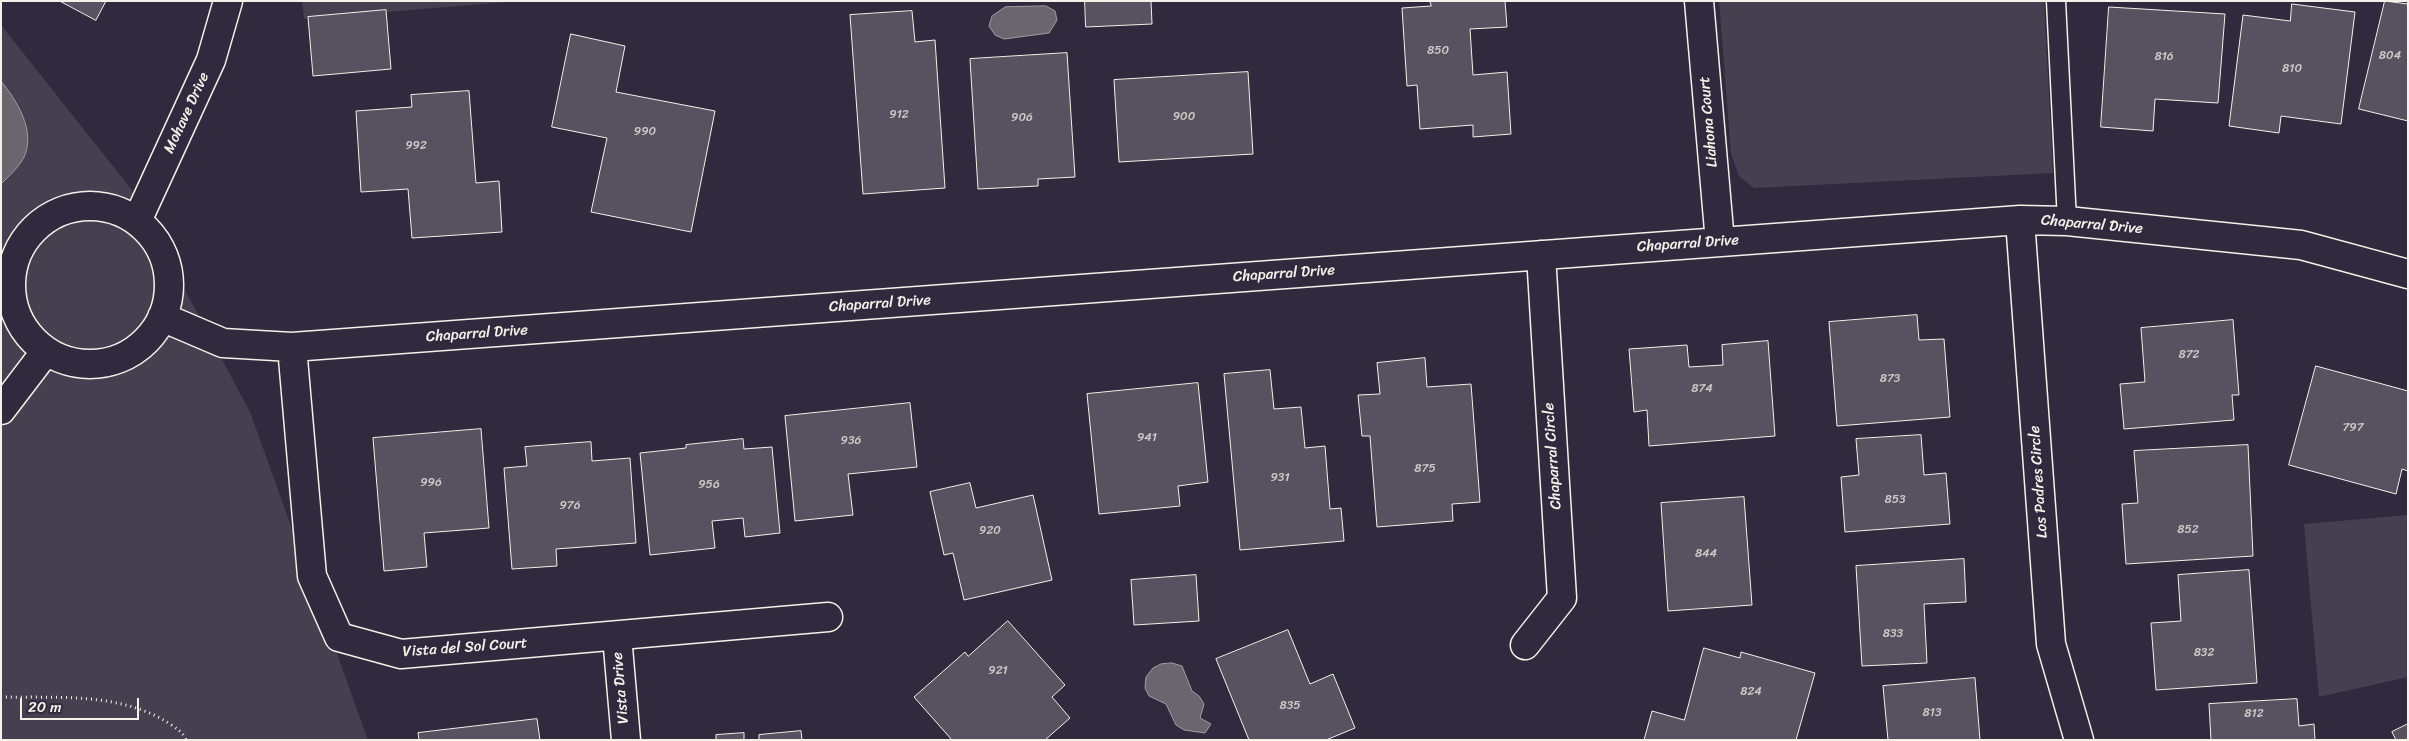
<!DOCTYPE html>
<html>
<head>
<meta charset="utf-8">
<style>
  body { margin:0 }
  #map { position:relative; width:2409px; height:741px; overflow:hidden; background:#2f2a3d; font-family:Sriracha,sans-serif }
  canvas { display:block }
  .frame { position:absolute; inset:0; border:2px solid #f4f1e8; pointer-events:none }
  .scale { position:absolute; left:20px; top:698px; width:119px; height:22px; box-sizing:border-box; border:2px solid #f4f1e8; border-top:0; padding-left:6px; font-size:15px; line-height:18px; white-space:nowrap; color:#f4f1e8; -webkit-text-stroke:4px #2f2a3d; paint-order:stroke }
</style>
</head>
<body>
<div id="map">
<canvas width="2409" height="741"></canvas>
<div class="frame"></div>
<div class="scale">20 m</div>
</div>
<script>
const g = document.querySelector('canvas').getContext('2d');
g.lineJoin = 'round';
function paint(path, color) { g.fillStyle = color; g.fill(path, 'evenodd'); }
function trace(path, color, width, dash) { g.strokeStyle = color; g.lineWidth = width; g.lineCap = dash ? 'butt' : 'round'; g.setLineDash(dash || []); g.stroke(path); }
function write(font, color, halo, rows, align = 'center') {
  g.font = font + ' Sriracha,sans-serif'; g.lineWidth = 4; g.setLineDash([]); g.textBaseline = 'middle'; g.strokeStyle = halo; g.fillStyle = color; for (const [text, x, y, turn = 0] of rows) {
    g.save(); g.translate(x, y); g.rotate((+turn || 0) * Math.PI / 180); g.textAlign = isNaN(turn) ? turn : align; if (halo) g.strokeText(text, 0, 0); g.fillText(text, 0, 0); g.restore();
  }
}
paint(new Path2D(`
  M302 1H518L304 19Z
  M1719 1H2044L2053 173 1754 188 1739 176 1731 153Z
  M1 25 131 189 250 412 368 740H1Z
  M2408 515V677L2319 697 2304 524Z`), '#454050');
const water = new Path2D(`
  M1046 6 1055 11 1057 20 1049 33 1004 39 995 35 989 26 992 16 1005 7Z
  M1 81C17 101 36 131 24 157 19 167 9 176 1 184Z
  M1172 663 1182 666 1192 691 1199 696 1204 704 1200 718 1211 724 1205 733 1184 730 1176 725 1166 704 1149 696 1145 688 1146 677 1153 668 1161 664Z`);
paint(water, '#6a6670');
trace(water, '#a19ea0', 1);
const building = new Path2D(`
  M60 1H106L96 20Z
  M1085 1H1151L1152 24 1086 27Z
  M1430 1H1505L1507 27 1470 29 1473 75 1507 72 1511 134 1473 137V125L1420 129 1417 85 1407 86 1402 8 1431 6Z
  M2385 1 2408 4V121L2359 109Z
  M2292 4 2355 12 2341 124 2281 116 2279 133 2229 126 2243 15 2290 21Z
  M2109 7 2225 14 2218 103 2155 99 2153 131 2101 127Z
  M386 10 391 69 313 76 308 17Z
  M912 11 915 42 935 40 945 188 863 194 850 15Z
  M571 34 625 46 616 92 715 111 691 232 591 212 607 138 552 127Z
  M1067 53 1075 177 1038 179V186L978 189 970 59Z
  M1248 72 1253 154 1119 162 1114 80Z
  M469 91 476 183 499 181 502 232 412 238 408 189 361 192 356 111 412 107 411 95Z
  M1917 315 1919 340 1944 339 1950 417 1837 426 1829 322Z
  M2233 320 2239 395H2232L2234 420 2124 429 2120 384 2145 382 2141 328Z
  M1768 341 1775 436 1649 446 1647 410 1634 412 1629 349 1687 345 1689 367 1723 365 1722 345Z
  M1425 358 1427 387 1471 384 1480 502 1452 504 1453 521 1377 527 1370 436H1362L1358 395 1380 394 1377 363Z
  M2316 366 2408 391V471L2402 469 2396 494 2289 465Z
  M1270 370 1274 409 1301 407 1305 448 1325 446 1330 509 1341 508 1344 541 1240 550 1224 374Z
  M1198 383 1208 482 1178 486 1180 506 1099 514 1087 394Z
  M910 403 917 467 848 474 853 515 795 521 785 416Z
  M481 429 489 528 424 533 427 567 384 571 373 438Z
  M1921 435 1924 475 1946 473 1950 524 1845 532 1841 477 1859 475 1856 439Z
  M743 439 744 449 772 447 780 533 745 537 743 518 712 521 715 548 650 555 640 453 686 448V445Z
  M591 442 592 461 630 458 636 543 556 549 557 566 512 569 504 468 527 466 525 447Z
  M2248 445 2253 556 2126 564 2122 504 2138 503 2134 451Z
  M970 483 976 508 1033 495 1052 580 964 600 953 553 944 555 930 492Z
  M1744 497 1752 605 1668 611 1661 503Z
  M1964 559 1966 602 1924 604 1927 663 1862 666 1856 566Z
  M2249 570 2257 683 2156 690 2151 623 2181 621 2178 575Z
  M1196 575 1199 621 1134 625 1131 580Z
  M1008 621 1065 685 1052 697 1070 718 1045 740H952L914 697 965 652 968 656Z
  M1288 630 1310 684 1333 674 1355 728 1326 740H1249L1216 659Z
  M1704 648 1740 658 1741 652 1815 673 1796 740H1644L1652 711 1684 720Z
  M1975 678 1980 740H1888L1883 686Z
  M2297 699 2299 726 2314 724 2315 740H2211L2209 704Z
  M537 719 540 740H419L418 733Z
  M2408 724V740H2396L2392 732Z
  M801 731 802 740H759V735Z
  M744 733V740H716V735Z`);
paint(building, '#56525f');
trace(building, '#f4f1e8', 1);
const service = new Path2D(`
  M2056 1 2067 221`);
const minor = new Path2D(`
  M1699 1 1720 242
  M11 285a79 79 0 1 1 158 0a79 79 0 1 1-158 0Z
  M2020 220 2051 644 2079 740
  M137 221 211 60 228 1
  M162 317 223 343 292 347 2020 220 2067 221 2301 245 2408 274
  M292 347 312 576 339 637 401 654 828 617
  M1 410 46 351
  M617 636 626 740
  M1525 645 1562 598 1541 255`);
trace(service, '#f4f1e8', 21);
trace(minor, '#f4f1e8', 31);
trace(new Path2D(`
  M1 697C58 698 121 692 170 724 177 729 183 732 186 740`), '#f4f1e8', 3, [1, 4]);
trace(service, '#2f2a3d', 18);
trace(minor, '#2f2a3d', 28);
write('12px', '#ccc9c6', null, [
  ["850",1438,51],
  ["804",2390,56],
  ["816",2164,57],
  ["810",2292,69],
  ["912",899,115],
  ["900",1184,117],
  ["906",1022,118],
  ["990",645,132],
  ["992",416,146],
  ["872",2189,355],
  ["873",1890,379],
  ["874",1702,389],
  ["797",2353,428],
  ["941",1147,438],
  ["936",851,441],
  ["875",1425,469],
  ["931",1280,478],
  ["996",431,483],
  ["956",709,485],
  ["853",1895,500],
  ["976",570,506],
  ["852",2188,530],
  ["920",990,531],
  ["844",1706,554],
  ["833",1893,634],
  ["832",2204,653],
  ["921",998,671],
  ["824",1751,692],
  ["835",1290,706],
  ["813",1932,713],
  ["812",2254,714]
]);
write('15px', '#f4f1e8', '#2f2a3d', [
  ["Mohave Drive",187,113,-65],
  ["Liahona Court",1709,122,-95],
  ["Chaparral Drive",2092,225,5],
  ["Chaparral Drive",1688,244,-4],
  ["Chaparral Drive",1284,274,-4],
  ["Chaparral Drive",880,304,-4],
  ["Chaparral Drive",477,334,-4],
  ["Chaparral Circle",1553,456,-94],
  ["Los Padres Circle",2039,482,-94],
  ["Vista del Sol Court",465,648,-4],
  ["Vista Drive",621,688,-95]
]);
</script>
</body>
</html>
